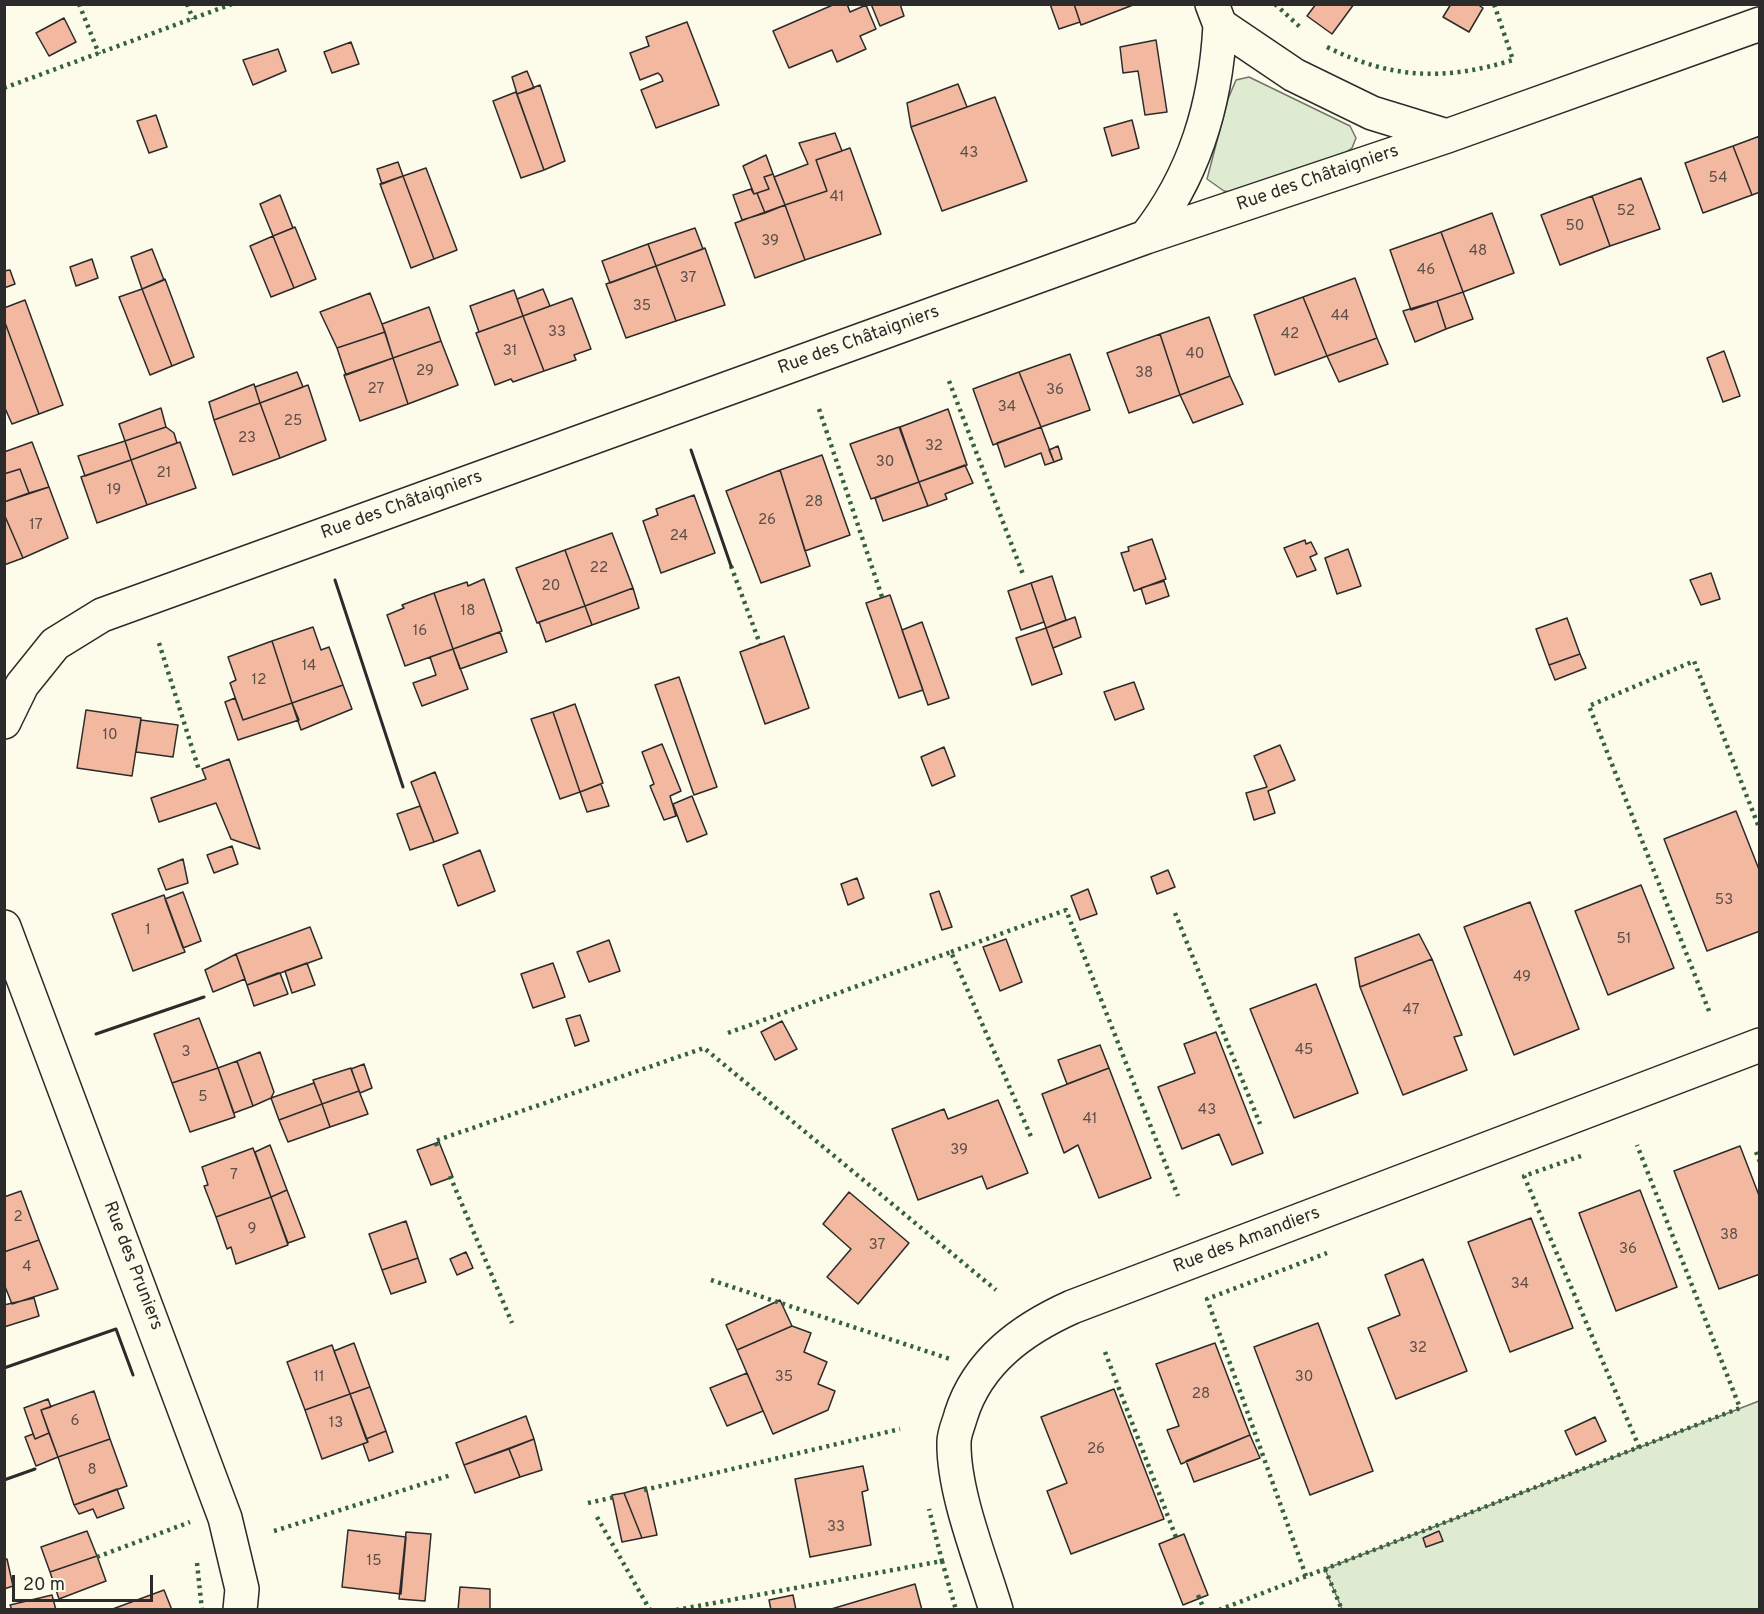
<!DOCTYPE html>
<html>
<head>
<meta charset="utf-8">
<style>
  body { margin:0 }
  #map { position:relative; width:1764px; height:1614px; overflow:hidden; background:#fdfbea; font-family:Overpass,sans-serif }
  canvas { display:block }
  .frame { position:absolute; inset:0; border:6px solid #2b2b2b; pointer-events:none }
  .scale { position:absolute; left:12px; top:1575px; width:141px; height:27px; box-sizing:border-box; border:3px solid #2b2b2b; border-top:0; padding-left:8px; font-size:18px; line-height:21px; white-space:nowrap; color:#2b2b2b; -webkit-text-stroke:4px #fdfbea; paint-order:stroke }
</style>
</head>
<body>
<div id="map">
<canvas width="1764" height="1614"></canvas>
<div class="frame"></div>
<div class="scale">20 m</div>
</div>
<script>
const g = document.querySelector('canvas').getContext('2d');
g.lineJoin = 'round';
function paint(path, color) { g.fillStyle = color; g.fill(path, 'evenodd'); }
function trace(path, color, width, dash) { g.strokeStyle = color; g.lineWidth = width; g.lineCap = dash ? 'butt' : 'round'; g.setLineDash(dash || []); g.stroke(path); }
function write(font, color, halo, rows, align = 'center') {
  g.font = font + ' Overpass,sans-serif'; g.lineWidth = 4.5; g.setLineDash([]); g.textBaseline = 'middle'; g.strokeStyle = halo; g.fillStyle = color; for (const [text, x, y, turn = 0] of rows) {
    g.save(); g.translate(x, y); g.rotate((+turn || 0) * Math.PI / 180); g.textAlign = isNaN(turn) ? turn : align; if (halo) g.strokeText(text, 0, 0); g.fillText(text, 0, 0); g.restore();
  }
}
const green = new Path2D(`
  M1249 77 1350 126 1356 138 1352 148 1343 154 1230 192 1224 191 1207 179 1228 99 1236 80Z
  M1759 1401V1609H1342L1325 1569Z`);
paint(green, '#deebd1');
trace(green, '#74746e', 1.5);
const building = new Path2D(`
  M835 4H847L850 12 866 5 876 29 860 36 866 49 837 62 832 50 789 68 773 31Z
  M871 4H900L904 16 880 26Z
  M1050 4H1074L1080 22 1059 29Z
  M1074 4H1133V5L1081 25Z
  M1316 4H1354L1332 34 1307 16Z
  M1451 4H1477L1483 8 1469 32 1443 17Z
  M64 18 76 42 49 56 36 33Z
  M687 22 719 105 656 128 641 90 663 81 661 76 658 73 640 80 630 53 649 46 646 37Z
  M1156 40 1167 112 1145 115 1138 71 1123 73 1120 47Z
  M351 42 359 64 332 73 324 52Z
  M278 49 286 71 253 85 243 60Z
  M527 71 534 88 517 94 512 77Z
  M958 84 967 107 911 127 907 103Z
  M540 85 565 161 544 170 517 94Z
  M516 92 544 170 521 178 493 101Z
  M995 97 1027 181 942 211 911 127Z
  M156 115 167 147 149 153 137 121Z
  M1132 120 1139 148 1112 156 1104 128Z
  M835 133 842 151 816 160 827 191 785 205 774 177 808 164 799 143Z
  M1760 136V192L1752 195 1733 146Z
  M1733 146 1752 195 1703 213 1685 163Z
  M850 148 881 234 805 260 785 205 827 191 816 160Z
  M766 155 773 174 764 177 769 189 754 194 743 166Z
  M398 162 403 176 382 184 377 169Z
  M426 168 457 250 434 259 403 176Z
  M773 174 785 205 765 213 757 193 769 189 764 177Z
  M403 176 434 259 411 268 380 184Z
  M1641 178 1660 229 1610 246 1592 196Z
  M751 189 754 194 757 193 765 213 742 220 733 195Z
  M280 195 293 228 273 236 260 204Z
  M1592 196 1610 246 1560 265 1541 215Z
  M785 205 805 260 755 278 735 223Z
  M1492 213 1514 273 1463 292 1441 232Z
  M295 227 316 279 294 288 273 236Z
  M695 228 703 249 656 266 648 244Z
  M1441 232 1463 292 1411 310 1390 250Z
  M273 236 294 288 271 297 250 246Z
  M648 244 656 266 610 283 602 261Z
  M705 248 725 305 676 321 656 266Z
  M152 249 164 280 142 289 131 257Z
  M92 259 98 278 76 286 70 267Z
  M656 266 676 321 626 338 606 284Z
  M10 270 15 284 4 288V271Z
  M1355 278 1377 338 1327 356 1303 297Z
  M165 279 194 357 172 366 142 289Z
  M142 289 172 366 150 375 119 297Z
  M543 289 550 306 523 316 517 299Z
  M514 290 523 316 479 332 470 306Z
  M1463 292 1473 319 1446 329 1437 301Z
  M370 293 385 332 337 348 320 312Z
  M1303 297 1327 356 1275 375 1254 315Z
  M572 298 591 349 574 355 576 360 544 371 523 316Z
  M25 300 63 405 39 414 4 320V308Z
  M1437 301 1446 329 1415 342 1403 311Z
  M429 307 441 341 393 358 382 324Z
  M523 316 544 371 513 382 511 379 495 385 476 333Z
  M1209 317 1230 376 1180 395 1160 334Z
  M4 320 39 414 12 424 4 406Z
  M385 332 393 358 346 375 337 348Z
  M1160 334 1180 395 1129 413 1107 353Z
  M1377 338 1388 364 1339 382 1327 356Z
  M441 341 458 385 408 404 393 358Z
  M1724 351 1740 396 1723 402 1707 358Z
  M1070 354 1090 410 1041 427 1019 372Z
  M393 358 408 404 360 421 344 375Z
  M297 372 303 387 260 403 255 387Z
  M1019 372 1041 427 993 445 973 389Z
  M1230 376 1243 404 1193 423 1180 395Z
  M254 384 260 403 214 420 209 402Z
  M308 385 326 440 280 458 260 403Z
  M260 403 280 458 233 475 214 420Z
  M161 408 166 427 125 441 119 424Z
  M948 409 967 465 919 482 900 427Z
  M166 427 174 433 177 443 131 460 125 441Z
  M899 427 919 482 871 499 850 444Z
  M1041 427 1054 462 1045 465 1041 453 1005 467 997 443Z
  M125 441 131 460 85 476 78 456Z
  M32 442 49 487 29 493 20 469 4 474V452Z
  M180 442 196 488 147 505 131 460Z
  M1058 446 1062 459 1054 462 1049 450Z
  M822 455 850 535 805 551 780 470Z
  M131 460 147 505 97 523 81 477Z
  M965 465 973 483 945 494 947 499 928 506 919 482Z
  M20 469 29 493 4 502V474Z
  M780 470 810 566 761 583 726 491Z
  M919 482 928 506 883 521 875 498Z
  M49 487 68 538 23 558 4 514V502Z
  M694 495 715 553 661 573 643 521 658 515 656 509Z
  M4 514 23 558 4 565Z
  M612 533 633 588 585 606 565 550Z
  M1152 539 1166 579 1134 591 1121 553 1129 551 1128 547Z
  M1305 540 1306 544 1311 542 1317 554 1310 557 1316 570 1297 577 1284 548Z
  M1348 549 1361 586 1337 594 1325 558Z
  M565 550 585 606 537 623 516 568Z
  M1711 573 1720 599 1701 605 1690 580Z
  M1052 576 1066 620 1046 628 1031 583Z
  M484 579 502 631 453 649 434 593 467 582 468 586Z
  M1164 581 1169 596 1146 604 1141 588Z
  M1031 583 1044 622 1021 630 1008 591Z
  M633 588 639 608 592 625 585 606Z
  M434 593 453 649 405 666 387 615 404 608 402 605Z
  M890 595 923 690 899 698 866 603Z
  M585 606 592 625 546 642 539 622Z
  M1075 617 1081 637 1053 648 1046 628Z
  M1567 618 1580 654 1549 665 1536 629Z
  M922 622 949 698 928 705 902 630Z
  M313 627 321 650 329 647 343 685 292 703 272 641Z
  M1046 628 1062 674 1032 685 1016 638Z
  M500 632 507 652 460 669 453 649Z
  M784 636 809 708 765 724 740 652Z
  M272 641 292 703 243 720 230 683 236 680 228 657Z
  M453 649 468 689 422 706 413 683 436 675 430 657Z
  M1580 654 1586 668 1555 680 1549 665Z
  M679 677 717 787 694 795 655 685Z
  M1134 682 1144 709 1115 720 1104 692Z
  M343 685 352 709 301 730 292 703Z
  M235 698 243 720 292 703 299 720 238 740 225 702Z
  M575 704 603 783 580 792 553 712Z
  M86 710 141 718 132 776 77 768Z
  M553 712 580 792 560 799 531 719Z
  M141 720 178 725 173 757 136 752Z
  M662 744 681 791 670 796 676 816 664 820 650 786 654 784 642 752Z
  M1280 745 1295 780 1268 791 1275 813 1254 820 1246 793 1267 787 1254 756Z
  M944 747 955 776 932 786 921 757Z
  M229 759 260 849 231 839 216 803 159 822 151 798 206 779 202 769Z
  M435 772 458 833 434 842 411 782Z
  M601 784 609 806 587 812 580 792Z
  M692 796 707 834 687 842 673 804Z
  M420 806 434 842 410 850 397 814Z
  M1736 811 1760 872V931L1707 951 1664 839Z
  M232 846 238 864 214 873 207 855Z
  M480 850 495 891 458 906 443 865Z
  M183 859 188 883 166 890 158 869Z
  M1168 870 1175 887 1157 894 1151 877Z
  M857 878 864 898 848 905 841 884Z
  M1641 885 1674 968 1608 995 1575 911Z
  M1088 889 1097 914 1080 920 1071 896Z
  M939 891 952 927 942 930 930 894Z
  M183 892 201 941 183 948 165 899Z
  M164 895 185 952 133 971 112 914Z
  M1530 902 1579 1029 1514 1055 1464 927Z
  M310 927 322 958 247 985 236 954Z
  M1419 934 1432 959 1360 987 1355 958Z
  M1006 939 1022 982 1000 991 983 947Z
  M609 940 620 971 589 982 577 952Z
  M236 954 245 979 213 992 205 970Z
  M1432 959 1462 1035 1454 1037 1467 1070 1403 1095 1360 987Z
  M307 963 315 985 292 993 285 971Z
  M553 963 565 997 533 1008 521 974Z
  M278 973H280L288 994 254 1006 247 985Z
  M1316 984 1358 1093 1294 1118 1250 1009Z
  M580 1015 589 1041 575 1046 566 1019Z
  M199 1018 218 1068 172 1083 154 1034Z
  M782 1021 797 1049 775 1060 761 1032Z
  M1216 1032 1263 1153 1232 1165 1219 1134 1182 1149 1158 1087 1195 1073 1184 1044Z
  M1100 1045 1109 1068 1067 1084 1058 1060Z
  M260 1052 274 1092 271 1098 253 1106 237 1061Z
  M237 1061 253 1106 234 1113 218 1068Z
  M364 1064 372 1088 360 1093 351 1069Z
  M218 1068 235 1117 190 1132 172 1083Z
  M351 1068 359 1091 322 1104 313 1080Z
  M1109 1068 1151 1178 1099 1198 1078 1145 1064 1153 1042 1094Z
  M314 1083 322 1104 279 1120 271 1098Z
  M359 1091 368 1114 330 1127 322 1104Z
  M998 1100 1028 1173 987 1189 982 1176 918 1200 892 1129 944 1109 948 1119Z
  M322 1104 330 1127 288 1142 279 1120Z
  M439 1142 453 1177 431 1185 417 1150Z
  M270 1145 287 1190 271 1197 255 1152Z
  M1740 1146 1760 1198V1274L1719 1289 1674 1171Z
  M253 1148 271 1197 216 1217 204 1186 208 1185 202 1167Z
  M287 1190 305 1237 288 1243 271 1197Z
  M1640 1190 1677 1287 1616 1311 1579 1213Z
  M21 1191 39 1240 4 1252V1197Z
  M849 1192 909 1243 858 1304 827 1277 851 1249 823 1224Z
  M271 1197 288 1245 236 1264 231 1247 227 1249 216 1217Z
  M1531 1218 1573 1328 1510 1352 1468 1242Z
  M406 1221 418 1258 382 1270 369 1234Z
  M39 1240 58 1289 12 1304 4 1284V1252Z
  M466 1252 473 1268 457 1275 450 1259Z
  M418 1258 426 1282 391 1294 382 1270Z
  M1423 1259 1467 1371 1396 1399 1368 1328 1400 1315 1385 1275Z
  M34 1298 39 1316 4 1327V1305Z
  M780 1300 792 1326 737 1350 726 1325Z
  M1318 1323 1373 1471 1310 1495 1254 1347Z
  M792 1326 811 1333 804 1352 827 1362 818 1384 835 1391 828 1410 773 1434 737 1350Z
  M354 1343 370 1387 350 1394 334 1351Z
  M1215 1343 1250 1435 1181 1464 1167 1430 1179 1426 1156 1364Z
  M332 1345 350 1394 305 1410 287 1362Z
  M747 1373 763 1411 727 1426 710 1388Z
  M370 1387 386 1431 366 1439 350 1394Z
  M1114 1389 1164 1519 1071 1554 1047 1491 1067 1483 1041 1417Z
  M94 1391 110 1439 58 1457 41 1410Z
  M350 1394 368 1442 322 1459 305 1410Z
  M48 1399 51 1407 41 1410 49 1433 35 1439 24 1408Z
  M526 1416 534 1439 464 1465 456 1443Z
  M1595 1417 1606 1441 1576 1455 1565 1431Z
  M386 1431 393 1452 369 1461 363 1444 368 1442 366 1439Z
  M49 1433 58 1457 36 1466 25 1437 33 1434 35 1439Z
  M1250 1435 1260 1458 1194 1482 1186 1461Z
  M110 1439 127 1486 74 1505 58 1457Z
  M534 1439 542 1470 520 1477 509 1449Z
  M509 1449 520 1477 475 1493 464 1465Z
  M863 1466 868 1490 862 1492 871 1545 810 1557 795 1479Z
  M646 1487 657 1535 642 1538 624 1493Z
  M117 1489 124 1508 97 1518 93 1509 79 1514 74 1505Z
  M624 1493 642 1538 622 1542 612 1495Z
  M348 1530 406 1537 401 1594 342 1587Z
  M87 1531 97 1556 50 1572 41 1547Z
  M1439 1531 1443 1541 1426 1547 1423 1538Z
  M406 1532 431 1534 425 1601 399 1599Z
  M1184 1534 1208 1595 1183 1605 1159 1544Z
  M97 1556 106 1581 59 1599 50 1572Z
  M4 1559H7L13 1586 4 1589Z
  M915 1584 922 1610H828Z
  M460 1587 490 1589V1610H458Z
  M164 1590 172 1610H110Z
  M52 1595 56 1610H12L10 1605Z
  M793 1595 796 1610H771L769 1600Z`);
paint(building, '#f2b8a0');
trace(building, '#2b2b2b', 1.5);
const street = new Path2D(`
  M1212 4 1220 25 1294 75 1372 113 1447 136
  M1146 237C1195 175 1216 104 1220 25
  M4 722 22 685 55 644 102 615 1146 237 1447 136 1760 24
  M4 927 225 1518 242 1589 240 1610
  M996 1610C981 1560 953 1492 954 1442 954 1433 959 1423 961 1415 978 1361 1023 1329 1072 1307L1760 1045`);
trace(street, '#2b2b2b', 36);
trace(street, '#fdfbea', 33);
trace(new Path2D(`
  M79 4 99 54
  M187 4 193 19
  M1275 4 1301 28
  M1327 47C1391 79 1444 81 1513 60L1494 4
  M4 88 232 4
  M949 381 1024 577
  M819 409 883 600
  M731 566 760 644
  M159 643 199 770
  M1175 913 1260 1124
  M951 952 1066 910 1178 1196
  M1709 1011 1589 706 1694 661 1760 830
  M728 1033 951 952 1032 1139
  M437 1146 435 1141 704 1048 996 1290
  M1756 1152 1760 1162
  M1581 1156 1524 1176 1639 1447
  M450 1176 512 1323
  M711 1280 953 1360
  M1105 1352 1177 1540
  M644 1490 900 1429
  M588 1503 615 1497
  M597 1517 650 1610
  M274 1531 451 1475
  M97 1557 190 1522
  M942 1561 956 1610
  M197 1563 202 1610
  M1325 1569 1342 1610
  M1306 1576 1207 1299 1327 1253
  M1198 1595 1203 1607
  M676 1610 942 1561 929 1509
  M1219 1610 1740 1408 1637 1145`), '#34623c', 4.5, [3, 4.5]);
trace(new Path2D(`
  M691 450 731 566
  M335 580 403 787
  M96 1034 204 997
  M4 1368 116 1329 133 1375
  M4 1480 35 1469`), '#2b2b2b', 3);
write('15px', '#5d4e48', null, [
  ["43",969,154],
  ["54",1718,179],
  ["41",837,198],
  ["52",1626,212],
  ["50",1575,227],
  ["39",770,242],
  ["48",1478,252],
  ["46",1426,271],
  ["37",688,279],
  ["35",642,307],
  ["44",1340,317],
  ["33",557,333],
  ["42",1290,335],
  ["31",510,352],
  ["40",1195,355],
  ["29",425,372],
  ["38",1144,374],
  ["27",376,390],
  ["36",1055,391],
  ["34",1007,408],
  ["25",293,422],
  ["23",247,439],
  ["32",934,447],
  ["30",885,463],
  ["21",164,474],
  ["19",114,491],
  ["28",814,503],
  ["26",767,521],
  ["17",36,526],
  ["24",679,537],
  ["22",599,569],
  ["20",551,587],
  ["18",468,612],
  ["16",420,632],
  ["14",309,667],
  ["12",259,681],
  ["10",110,736],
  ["53",1724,901],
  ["1",148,931],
  ["51",1624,940],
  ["49",1522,978],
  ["47",1411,1011],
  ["45",1304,1051],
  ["3",186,1053],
  ["5",203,1098],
  ["43",1207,1111],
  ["41",1090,1120],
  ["39",959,1151],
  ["7",234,1176],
  ["2",18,1218],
  ["9",252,1230],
  ["38",1729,1236],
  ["37",877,1246],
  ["36",1628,1250],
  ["4",27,1268],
  ["34",1520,1285],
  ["32",1418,1349],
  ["11",319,1378],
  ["35",784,1378],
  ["30",1304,1378],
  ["28",1201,1395],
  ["6",75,1422],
  ["13",336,1424],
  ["26",1096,1450],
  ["8",92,1471],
  ["33",836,1528],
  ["15",374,1562]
]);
write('18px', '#2b2b2b', '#fdfbea', [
  ["Rue des Châtaigniers",1318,179,-19],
  ["Rue des Châtaigniers",859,341,-20],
  ["Rue des Châtaigniers",402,506,-20],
  ["Rue des Amandiers",1247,1241,-21],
  ["Rue des Pruniers",132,1266,69]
]);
</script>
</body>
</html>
